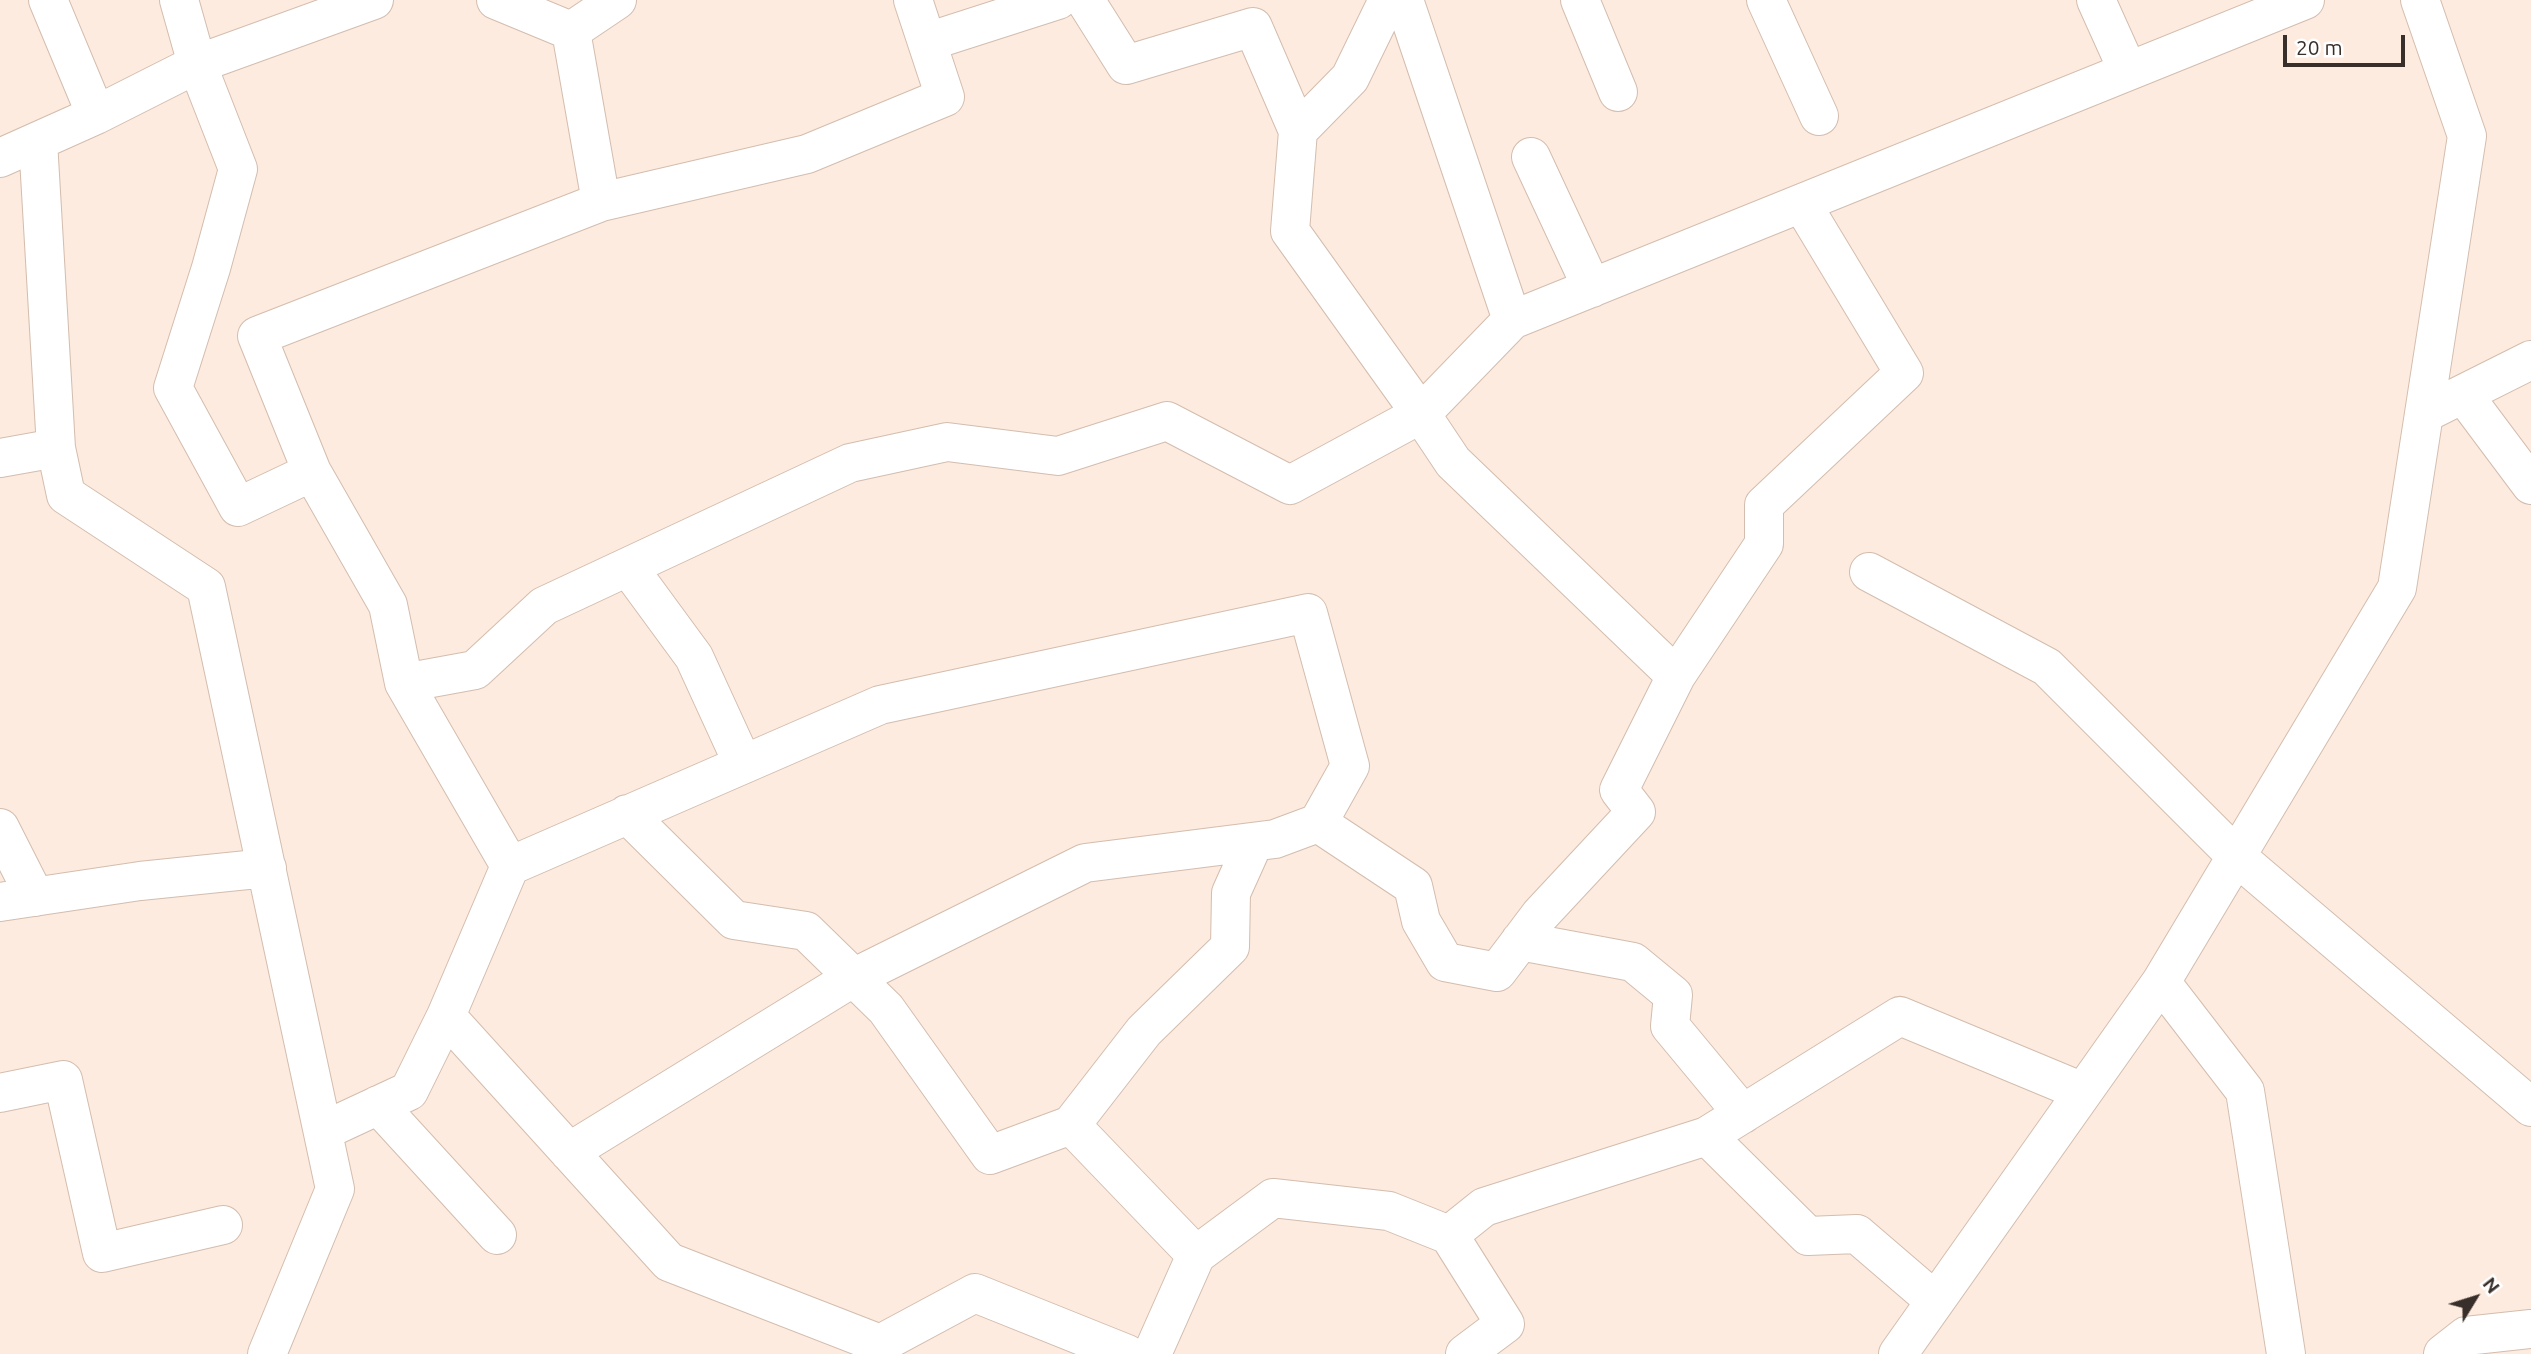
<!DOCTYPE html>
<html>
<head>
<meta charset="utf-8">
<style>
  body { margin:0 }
  #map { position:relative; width:2531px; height:1354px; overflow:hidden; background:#fdebdf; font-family:Ubuntu,sans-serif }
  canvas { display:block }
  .north { position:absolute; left:2440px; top:1263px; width:70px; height:70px; -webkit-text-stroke:5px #fff; paint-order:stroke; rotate:52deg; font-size:19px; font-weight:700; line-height:28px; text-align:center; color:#382f2a }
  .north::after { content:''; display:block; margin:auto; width:24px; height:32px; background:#382f2a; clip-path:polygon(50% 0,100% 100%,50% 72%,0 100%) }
  .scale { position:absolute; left:2283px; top:35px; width:122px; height:32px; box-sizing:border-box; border:4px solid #382f2a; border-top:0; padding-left:9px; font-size:21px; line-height:24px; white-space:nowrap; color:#382f2a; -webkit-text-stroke:5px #fff; paint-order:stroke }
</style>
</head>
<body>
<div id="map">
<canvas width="2531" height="1354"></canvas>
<div class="north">N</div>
<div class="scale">20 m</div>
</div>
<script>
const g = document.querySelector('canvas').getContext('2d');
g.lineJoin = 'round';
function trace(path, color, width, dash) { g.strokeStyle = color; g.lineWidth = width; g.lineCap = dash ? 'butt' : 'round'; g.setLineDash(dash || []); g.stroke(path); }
const minor = new Path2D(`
  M48 0 96 115
  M179 0 197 64 374 0
  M496 0 571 31
  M1085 0 1126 65 1253 27 1298 131
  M1388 0 1350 78 1298 131 1290 231 1421 414 1512 320 2305 0
  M1404 0 1512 320
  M1580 0 1618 92
  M1766 0 1819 116
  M2096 0 2128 71
  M927 42 1058 0
  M38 141 56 448
  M1531 157 1592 288
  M0 158 96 115 197 64 238 169 211 268 173 388 238 507 312 472 388 605 404 683 510 866 446 1016 409 1091 323 1131
  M601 202 571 31 617 0
  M2463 394 2531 485
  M2425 413 2531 360
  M0 458 56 448 66 495 206 587 335 1189 267 1354
  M312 472 257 336 601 202 807 154 945 97 913 0
  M628 567 694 657 743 764
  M1869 572 2047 667 2237 857 2531 1107
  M1676 676 1764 544V505L1904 373 1802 204
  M404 683 475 670 544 606 850 463 947 442 1058 456 1167 421 1290 485 1421 414 1453 462 1676 676 1619 790 1636 812 1540 915 1497 972 1445 962 1421 921 1413 886 1318 823
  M627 814 734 920 806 931 886 1009 990 1155 1071 1125 1196 1255
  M0 828 35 897
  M510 866 880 705 1308 613 1350 766 1318 823 1275 839 1085 863 849 980 569 1152
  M0 902 140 881 267 868
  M1520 941 1633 962 1673 995 1670 1026 1743 1114
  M2161 982 2397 588 2467 136 2420 0
  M446 1016 669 1262 880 1344 975 1293 1127 1354
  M0 1093 63 1080 102 1253 223 1225
  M378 1105 497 1235
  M1071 1125 1144 1031 1230 947 1231 893 1254 842
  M1707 1136 1808 1236 1857 1234 1935 1301
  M1449 1235 1505 1324 1465 1354
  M1152 1354 1196 1255 1273 1198 1389 1211 1449 1235 1484 1207 1707 1136 1900 1016 2083 1092
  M1898 1354 2161 982 2245 1091 2286 1354
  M2443 1354 2466 1336 2531 1329`);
trace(minor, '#d3bdae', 40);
trace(minor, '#fff', 38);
</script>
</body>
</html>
